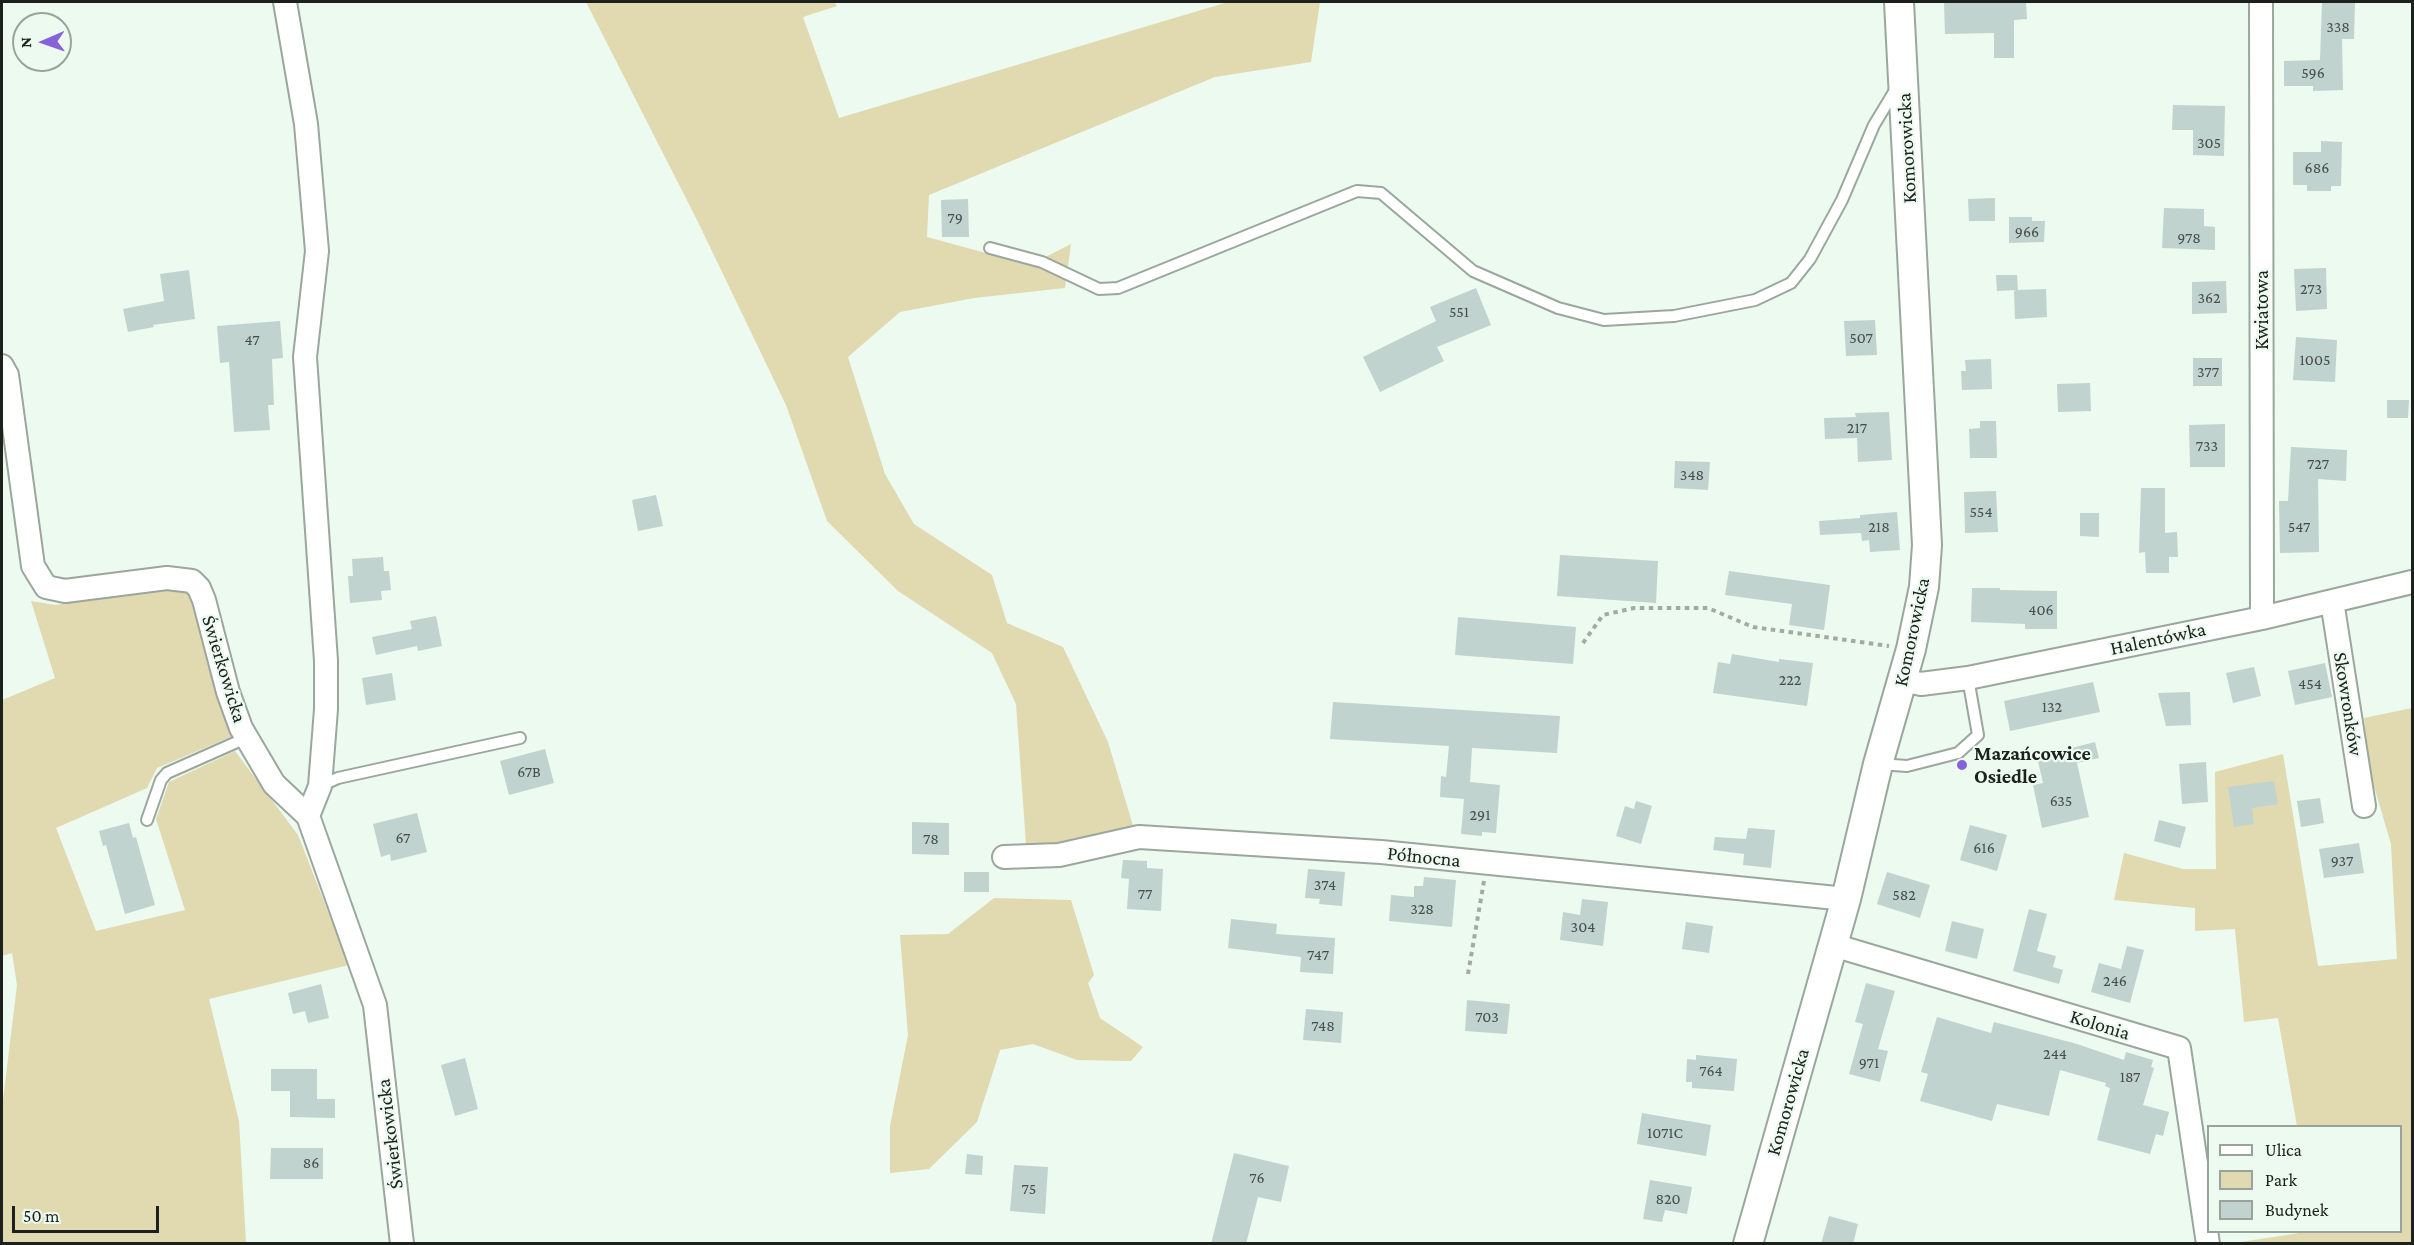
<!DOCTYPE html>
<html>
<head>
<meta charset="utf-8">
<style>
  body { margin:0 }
  #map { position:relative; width:2414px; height:1245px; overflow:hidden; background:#ecfaf0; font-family:"Crimson Pro",serif }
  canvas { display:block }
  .frame { position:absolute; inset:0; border:3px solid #1c211d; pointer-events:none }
  .legend { position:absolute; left:2207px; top:1125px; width:195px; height:108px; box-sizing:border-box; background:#ecfaf0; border:2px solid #99a39c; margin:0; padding:8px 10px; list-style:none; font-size:18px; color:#1c211d }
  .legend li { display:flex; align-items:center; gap:12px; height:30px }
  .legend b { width:30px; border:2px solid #99a39c }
  .north { position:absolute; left:12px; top:12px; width:60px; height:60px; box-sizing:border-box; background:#ecfaf0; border:2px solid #99a39c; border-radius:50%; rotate:268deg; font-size:16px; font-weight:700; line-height:24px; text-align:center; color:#1c211d }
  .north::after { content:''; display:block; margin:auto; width:21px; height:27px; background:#8762dc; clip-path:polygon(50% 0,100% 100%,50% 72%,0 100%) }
  .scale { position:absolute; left:12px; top:1206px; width:147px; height:27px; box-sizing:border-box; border:3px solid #1c211d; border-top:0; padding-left:8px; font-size:18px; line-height:21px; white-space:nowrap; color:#1c211d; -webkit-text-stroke:4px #ecfaf0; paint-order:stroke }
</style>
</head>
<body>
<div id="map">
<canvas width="2414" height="1245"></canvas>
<div class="frame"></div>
<ul class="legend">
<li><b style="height:8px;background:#fff"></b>Ulica</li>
<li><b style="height:16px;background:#e1d9b0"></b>Park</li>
<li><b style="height:16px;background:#c1d3cf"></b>Budynek</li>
</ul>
<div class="north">N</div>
<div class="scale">50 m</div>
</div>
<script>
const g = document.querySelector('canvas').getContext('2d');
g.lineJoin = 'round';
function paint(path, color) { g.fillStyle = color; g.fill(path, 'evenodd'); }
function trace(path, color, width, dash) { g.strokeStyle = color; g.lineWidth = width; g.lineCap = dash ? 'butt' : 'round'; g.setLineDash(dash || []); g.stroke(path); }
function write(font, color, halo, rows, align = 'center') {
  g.font = font + ' "Crimson Pro",serif'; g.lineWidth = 4.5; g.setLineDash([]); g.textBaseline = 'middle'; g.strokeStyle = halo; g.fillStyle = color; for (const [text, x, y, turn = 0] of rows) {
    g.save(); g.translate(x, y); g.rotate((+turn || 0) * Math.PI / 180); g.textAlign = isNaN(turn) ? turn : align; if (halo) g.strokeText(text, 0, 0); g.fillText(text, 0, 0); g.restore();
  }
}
paint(new Path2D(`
  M586 2H834L837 6 803 17 839 118 1228 2H1320L1311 62 1215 77 929 195 927 237 1030 265 1071 244 1065 288 974 298 900 312 848 357 885 474 914 524 992 575 1007 623 1063 647 1108 742 1134 829 1061 845 1026 844 1016 704 992 653 898 591 827 521 786 405 697 220Z
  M169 587 186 592 198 612 233 736 157 768 147 788 56 828 96 931 185 910 156 819 169 782 235 751 298 835 349 965 209 999 239 1121 246 1243H2V1108L17 985 12 953 2 956V700L55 678 31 601 55 605Z
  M2412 708V1243H2234L2306 1232H2400V1126H2297L2278 1018 2244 1022 2235 929 2195 931V908L2114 900 2124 853 2183 869H2216L2215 772 2283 754 2318 966 2397 959 2391 844 2368 766 2364 718Z
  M994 898 1071 900 1094 975 1088 983 1100 1018 1143 1047 1131 1061 1077 1060 1033 1044 1000 1050 977 1122 929 1169 890 1173V1126L908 1035 900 935 948 934Z`), '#e1d9b0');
paint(new Path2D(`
  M1944 2H2026L2027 19 2014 20V58H1994V33L1945 34Z
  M2322 2H2355L2354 39H2342L2343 90 2313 91V86H2284V61L2320 60Z
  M2173 105 2225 106 2224 156 2193 155V130H2172Z
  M2321 141 2342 142 2341 186H2331V191H2307V185H2293V152H2321Z
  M1995 198V221H1969L1968 199Z
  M968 199 969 237H942L941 200Z
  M2164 208 2204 209V226L2215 227V250L2162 248Z
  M2009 217H2032V221H2045L2044 242 2009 243Z
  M2326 268 2327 309 2296 311 2294 269Z
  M189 270 195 319 153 325 154 327 128 332 123 309 164 301 160 274Z
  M1996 275H2017L2018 290 2046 289 2047 317 2015 319 2014 291 2016 290 1997 291Z
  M2226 281 2227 313 2192 314V282Z
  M1476 288 1491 325 1437 347 1444 361 1380 392 1363 357 1436 321 1430 307Z
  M1875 320 1877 355 1846 356 1844 321Z
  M280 321 283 358 272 359 274 405H268L270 430 234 432 229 362 220 363 217 326Z
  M2296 337 2337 340 2335 382 2293 380Z
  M2193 358H2222V386H2193Z
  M1991 359 1992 389 1962 390 1961 371H1966L1965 360Z
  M2090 383 2091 411 2058 412 2057 384Z
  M2387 400H2409L2408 418H2387Z
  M1889 412 1892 460 1858 462 1857 438 1825 439 1824 418 1856 417 1855 413Z
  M1980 421H1996L1997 458H1970L1969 429 1980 428Z
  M2225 424V467H2190L2189 425Z
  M2291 447 2347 450 2346 481 2318 479 2319 552 2280 553 2279 501H2288Z
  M1675 461 1710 462 1708 490 1674 488Z
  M2141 488H2165V533L2177 532 2178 557H2169V573H2146L2145 552 2139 553Z
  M1996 491 1998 532 1965 533 1964 492Z
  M656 495 663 526 638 531 632 500Z
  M1897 512 1900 550 1870 552 1869 540 1862 541 1861 533 1820 535 1819 521 1860 518V515Z
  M2080 513H2099V537L2080 536Z
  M1560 555 1658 561 1656 603 1557 596Z
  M383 557 384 571H389L391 590 381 591 382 600 350 603 348 576H353L352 559Z
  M1729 571 1830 585 1824 630 1789 625 1792 604 1725 595Z
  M1972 588H2000V590L2057 591V629H2025V624L1971 622Z
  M436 616 442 646 418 651 417 646 376 655 372 637 412 629 410 621Z
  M1458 617 1576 627 1573 664 1455 655Z
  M1732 654 1779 662V659L1813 663 1807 706 1713 693 1718 662 1730 664Z
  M2325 663 2332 697 2295 705 2288 671Z
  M2254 667 2261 696 2233 703 2226 673Z
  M392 673 396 700 366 705 362 678Z
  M2093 682 2100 712 2010 731 2004 701Z
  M2190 692 2191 725 2166 726 2158 693Z
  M1333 702 1560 716 1557 753 1472 748 1470 782 1500 785 1496 833 1482 832V836L1461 834 1464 799 1440 797 1441 776 1446 777 1449 746 1330 739Z
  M2095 742 2099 758 2077 763 2089 817 2042 828 2033 785 2043 783 2037 757Z
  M545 749 554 783 509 795 500 761Z
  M2206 762 2208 802 2182 804 2179 764Z
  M2274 781 2278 804 2252 808 2254 824 2234 827 2228 787Z
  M2320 798 2324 823 2301 827 2297 801Z
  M1636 801 1652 806 1641 844 1616 836 1625 806 1634 809Z
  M417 813 427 852 391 861 390 854 381 857 373 824Z
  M2159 820 2186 827 2180 848 2154 841Z
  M912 822 949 823V855L912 854Z
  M129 823 133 838 136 837 155 905 125 914 106 845 103 846 99 831Z
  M1970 825 2007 835 1997 871 1960 860Z
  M1748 828 1775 830 1771 868 1743 865 1744 854 1713 850 1715 837 1746 839Z
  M2359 843 2364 873 2324 878 2319 849Z
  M1123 860 1147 861V868L1163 869 1161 911 1127 909 1129 879 1121 878Z
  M1308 869 1345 872 1342 906 1319 904 1320 899 1305 898Z
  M964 872H989V892H964Z
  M1887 872 1930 885 1920 918 1877 904Z
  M1424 877 1456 880 1452 927 1389 921 1391 895 1414 897V886H1423Z
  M1582 899 1608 902 1603 946 1560 940 1563 912 1580 915Z
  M2029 909 2047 914 2037 951 2056 956 2053 967 2063 970 2059 984 2013 971Z
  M1231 919 1277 924 1276 934 1335 938 1333 974 1300 972 1301 957 1228 948Z
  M1952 921 1984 929 1977 959 1945 951Z
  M1686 922 1713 926 1709 953 1682 949Z
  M2127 946 2144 950 2130 1003 2091 992 2099 963 2121 969Z
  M1866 983 1895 991 1878 1049 1888 1051 1880 1082 1849 1074 1863 1024 1855 1022Z
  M321 984 329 1018 308 1023 305 1011 293 1014 288 993Z
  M1467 1000 1510 1004 1507 1034 1465 1031Z
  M1306 1009 1343 1012 1341 1043 1303 1040Z
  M1937 1017 1991 1033 1994 1022 2077 1044 2124 1060 2126 1052 2153 1060 2151 1067 2154 1068 2143 1105 2169 1112 2163 1136 2156 1134 2150 1154 2097 1140 2110 1088 2105 1086 2106 1083 2060 1070 2049 1116 1997 1104 1992 1121 1920 1101 1928 1074 1921 1072Z
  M1696 1055 1737 1059 1734 1091 1692 1088V1082H1686L1687 1059 1696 1060Z
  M465 1058 478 1109 455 1116 441 1065Z
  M271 1069H317V1099H335V1118L290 1117V1091H271Z
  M1642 1113 1711 1125 1706 1156 1637 1144Z
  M271 1148H323V1179H270Z
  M1234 1153 1289 1166 1281 1202 1258 1197 1246 1244H1211Z
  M967 1154 983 1156 982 1175 965 1174Z
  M1014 1165 1048 1167 1045 1214 1010 1211Z
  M1650 1180 1692 1187 1687 1214 1665 1210 1662 1222 1643 1219Z
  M1829 1216 1858 1224 1853 1244H1821Z`), '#c1d3cf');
const service = new Path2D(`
  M990 248 1042 262 1099 289 1118 288 1357 191 1381 193 1473 271 1558 308 1604 320 1674 316 1755 300 1791 283 1810 259 1842 200 1874 125 1897 87
  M1879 764 1907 766 1958 753 1978 735 1968 678
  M320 786 338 778 520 738
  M147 820 161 780 167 773 246 738`);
const minor = new Path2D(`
  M285 2 306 124 317 251 305 357 326 661V709L320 786 308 816
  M2261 2 2262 618
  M2 366 7 375 33 566 46 587 65 591 167 578 192 581 199 588 204 600 228 692 241 728 274 784 308 816 375 1005 402 1244
  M2332 601 2364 806
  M1902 680 1921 684 1968 678 2262 618 2412 582
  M1004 857 1059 855 1139 837 1381 852 1846 899
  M1833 945 2179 1048 2208 1244`);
const tertiary = new Path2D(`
  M1748 1244 1846 899 1878 764 1911 649 1924 587 1927 545 1899 2`);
trace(service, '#9aa79d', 14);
trace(minor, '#9aa79d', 26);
trace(tertiary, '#9aa79d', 32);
trace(new Path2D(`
  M1583 643 1603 615 1634 608H1708L1753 627 1889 646
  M1468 974 1484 881`), '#a1aba4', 4, [4.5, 4.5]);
trace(service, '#fff', 10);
trace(minor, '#fff', 22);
trace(tertiary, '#fff', 28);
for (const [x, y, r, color] of [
  [1962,765,6,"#8762dc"]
]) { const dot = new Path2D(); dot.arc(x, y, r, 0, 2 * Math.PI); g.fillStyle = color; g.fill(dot); trace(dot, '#ecfaf0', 2); }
write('16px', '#454e4a', null, [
  ["338",2338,27],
  ["596",2313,73],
  ["305",2209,143],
  ["686",2317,168],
  ["79",955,218],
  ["966",2027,232],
  ["978",2189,238],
  ["273",2311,289],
  ["362",2209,298],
  ["551",1459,312],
  ["507",1861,338],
  ["47",252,340],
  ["1005",2315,360],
  ["377",2208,372],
  ["217",1857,428],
  ["733",2207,446],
  ["727",2318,464],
  ["348",1692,475],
  ["554",1981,512],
  ["218",1879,527],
  ["547",2299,527],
  ["406",2041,610],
  ["222",1790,680],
  ["454",2310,684],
  ["132",2052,707],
  ["67B",529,772],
  ["635",2061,801],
  ["291",1480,815],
  ["67",403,838],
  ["78",931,839],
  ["616",1984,848],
  ["937",2342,861],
  ["374",1325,885],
  ["77",1145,894],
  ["582",1904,895],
  ["328",1422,909],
  ["304",1583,927],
  ["747",1318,955],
  ["246",2115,981],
  ["703",1487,1017],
  ["748",1323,1026],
  ["244",2055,1054],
  ["971",1869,1063],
  ["764",1711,1071],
  ["187",2130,1077],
  ["1071C",1665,1133],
  ["86",311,1163],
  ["76",1257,1178],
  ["75",1029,1189],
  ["820",1668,1199]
]);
write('20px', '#1c211d', '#ecfaf0', [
  ["Komorowicka",1907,148,-93],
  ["Kwiatowa",2262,310,-90],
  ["Komorowicka",1912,632,-78],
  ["Halentówka",2158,639,-12],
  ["Świerkowicka",224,669,73],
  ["Skowronków",2348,704,81],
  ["Północna",1424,857,6],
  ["Kolonia",2100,1025,17],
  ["Komorowicka",1788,1102,-74],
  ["Świerkowicka",390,1134,-97]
]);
write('bold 20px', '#1c211d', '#ecfaf0', [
  ["Mazańcowice",1974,754],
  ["Osiedle",1974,777]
], 'left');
</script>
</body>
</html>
